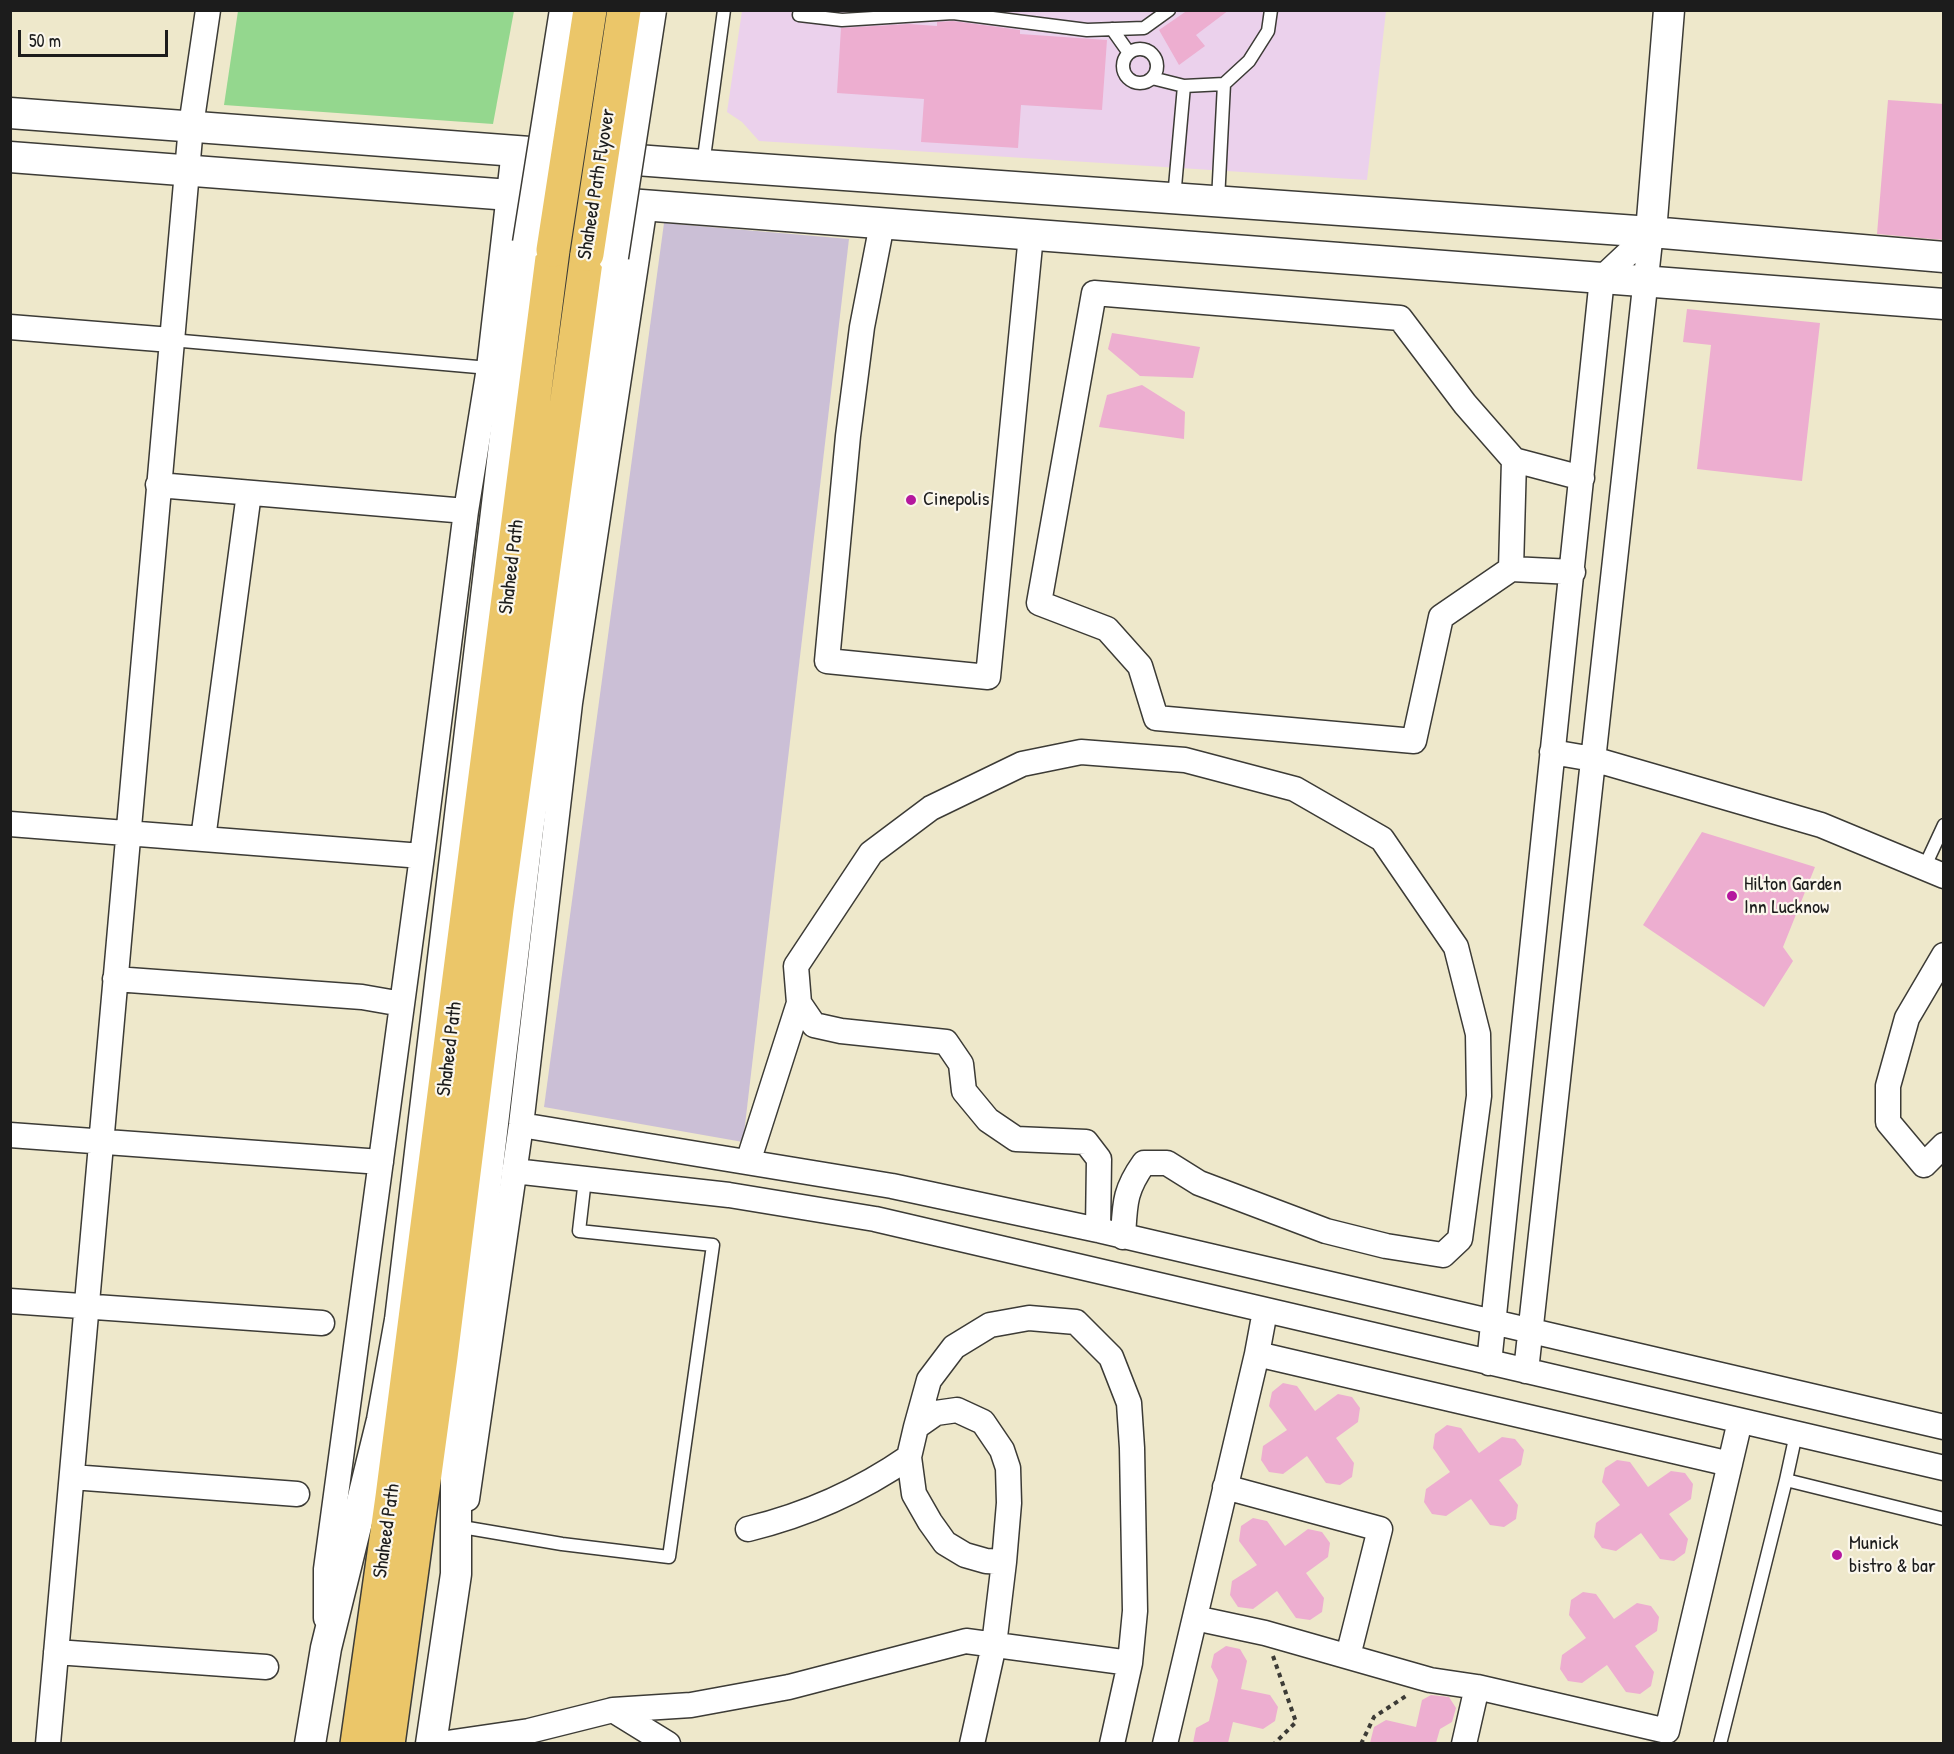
<!DOCTYPE html>
<html>
<head>
<meta charset="utf-8">
<style>
  body { margin:0 }
  #map { position:relative; width:1954px; height:1754px; overflow:hidden; background:#eee8cb; font-family:"Patrick Hand",sans-serif }
  canvas { display:block }
  .frame { position:absolute; inset:0; border:12px solid #1c1c1c; pointer-events:none }
  .scale { position:absolute; left:18px; top:30px; width:150px; height:27px; box-sizing:border-box; border:3px solid #1c1c1c; border-top:0; padding-left:8px; font-size:18px; line-height:21px; white-space:nowrap; color:#1c1c1c; -webkit-text-stroke:4px #fbf7ec; paint-order:stroke }
</style>
</head>
<body>
<div id="map">
<canvas width="1954" height="1754"></canvas>
<div class="frame"></div>
<div class="scale">50 m</div>
</div>
<script>
const g = document.querySelector('canvas').getContext('2d');
g.lineJoin = 'round';
function paint(path, color) { g.fillStyle = color; g.fill(path, 'evenodd'); }
function trace(path, color, width, dash) { g.strokeStyle = color; g.lineWidth = width; g.lineCap = dash ? 'butt' : 'round'; g.setLineDash(dash || []); g.stroke(path); }
function write(font, color, halo, rows, align = 'center') {
  g.font = font + ' "Patrick Hand",sans-serif'; g.lineWidth = 4.5; g.setLineDash([]); g.textBaseline = 'middle'; g.strokeStyle = halo; g.fillStyle = color; for (const [text, x, y, turn = 0] of rows) {
    g.save(); g.translate(x, y); g.rotate((+turn || 0) * Math.PI / 180); g.textAlign = isNaN(turn) ? turn : align; if (halo) g.strokeText(text, 0, 0); g.fillText(text, 0, 0); g.restore();
  }
}
paint(new Path2D(`
  M742 11H1386L1367 180 759 141 742 122 727 112Z`), '#ebd1ec');
paint(new Path2D(`
  M664 223 849 239 743 1142 544 1107Z`), '#cbbfd6');
paint(new Path2D(`
  M238 11H514L493 124 224 105Z`), '#94d78e');
paint(new Path2D(`
  M1188 10H1229L1196 35 1205 46 1179 65 1159 30Z
  M953 21 1020 30V34L1107 40 1102 110 1021 105 1018 148 921 142 924 99 837 93 841 28 909 24 937 26V22Z
  M1888 100 1944 104V240L1877 234Z
  M1687 309 1820 323 1802 481 1697 469 1711 345 1683 342Z
  M1112 333 1200 347 1193 378 1140 376 1108 349Z
  M1142 385 1185 412 1184 439 1099 427 1107 395Z
  M1702 832 1815 867 1783 947 1793 961 1764 1007 1643 925Z
  M1283 1383 1297 1386 1315 1411 1338 1394 1352 1397 1360 1408 1358 1422 1336 1438 1354 1463 1352 1477 1340 1485 1326 1483 1307 1456 1283 1474 1269 1472 1261 1460 1263 1446 1287 1430 1269 1406 1272 1392Z
  M1447 1425 1461 1428 1479 1453 1502 1437 1515 1439 1524 1450 1521 1465 1499 1480 1518 1505 1516 1519 1504 1527 1490 1525 1471 1499 1446 1516 1432 1514 1424 1502 1426 1489 1450 1472 1433 1448 1435 1434Z
  M1617 1460 1630 1462 1648 1487 1671 1471 1685 1473 1693 1484 1691 1499 1669 1514 1688 1539 1685 1553 1674 1561 1660 1559 1641 1533 1616 1551 1602 1548 1594 1537 1596 1523 1620 1505 1602 1482 1605 1468Z
  M1253 1518 1267 1521 1285 1546 1308 1529 1322 1532 1330 1543 1328 1557 1306 1573 1324 1598 1322 1612 1310 1620 1296 1618 1277 1591 1253 1609 1238 1607 1230 1595 1232 1581 1257 1565 1239 1541 1241 1526Z
  M1583 1592 1596 1594 1614 1619 1637 1603 1651 1606 1659 1617 1657 1631 1635 1646 1654 1672 1651 1686 1640 1694 1626 1692 1607 1665 1582 1683 1568 1681 1560 1669 1562 1655 1586 1638 1569 1615 1571 1600Z
  M1226 1646 1240 1649 1247 1661 1241 1689 1270 1695 1278 1707 1275 1721 1263 1729 1233 1722 1228 1743H1193L1196 1728 1209 1721 1215 1695 1218 1680 1211 1667 1214 1654Z
  M1431 1695 1449 1697 1456 1708 1452 1722 1440 1729 1436 1743H1370L1374 1727 1386 1720 1416 1727 1422 1700Z`), '#edaed0');
const service = new Path2D(`
  M800 10 799 15 842 20 953 13
  M950 10 953 13 1087 30 1144 28 1169 10
  M1112 29 1129 53
  M1123 66a17 17 0 1 1 34 0a17 17 0 1 1-34 0Z
  M1152 78 1184 86 1224 84 1249 61 1268 31 1271 10
  M703 165 724 10
  M1174 198 1184 86
  M1218 200 1224 84
  M171 340 489 368
  M1924 868 1944 825
  M1786 1480 1796 1434
  M462 1527 562 1544 669 1557 713 1245 579 1231 585 1179
  M1720 1744 1786 1480 1944 1519`);
const minor = new Path2D(`
  M882 224 862 327 848 436 827 661 988 677 1031 235
  M10 327 171 340
  M1514 460 1582 478
  M158 485 466 511
  M1511 569 1514 460 1465 404 1400 318 1094 293 1039 603 1107 629 1140 666 1156 718 1414 741 1441 617 1511 569 1573 572
  M1552 752 1593 759 1821 825 1944 876
  M10 824 422 856
  M203 839 249 493
  M1944 955 1907 1018 1888 1086V1122L1924 1165 1944 1145
  M115 979 362 997 402 1004
  M521 1125 892 1186 1098 1230 1944 1427
  M10 1135 381 1162
  M748 1162 799 1003
  M514 1171 729 1195 875 1219 1944 1468
  M1098 1230 1099 1159 1086 1142 1016 1139 988 1120 964 1091 961 1064 946 1042 841 1031 814 1025 799 1003 796 966 871 853 931 808 1022 764 1081 752 1185 760 1295 789 1382 839 1456 947 1478 1034 1479 1096 1460 1239 1443 1255 1386 1246 1326 1231 1199 1183 1167 1163H1144C1124 1191 1125 1204 1123 1237
  M10 1301 322 1323
  M1257 1354 1265 1311
  M1489 1363 1602 278 1651 232
  M1526 1371 1651 232
  M916 1427 929 1380 954 1347 990 1325 1029 1318 1076 1322 1111 1357 1129 1403 1132 1448 1135 1611 1130 1663 1112 1744
  M72 1477 297 1494
  M1225 1487 1380 1529 1348 1656
  M467 1499 521 1125 570 703 645 205
  M748 1529C806 1515 860 1491 909 1457
  M326 1618V1569L422 856 466 511 489 368 514 150
  M1195 1618 1265 1633 1430 1680 1477 1687
  M56 1652 266 1667
  M613 1710 668 1744
  M48 1744 191 126 208 10
  M440 1744 529 1731 613 1710 691 1705 789 1687 966 1641 1130 1663
  M972 1744 994 1645 1004 1562 1009 1503 1008 1468 1002 1450 983 1422 957 1410 936 1413 916 1427 909 1457 914 1494 930 1522 945 1543 965 1555 986 1561 1004 1562
  M1165 1744 1257 1354 1730 1464
  M1464 1744 1477 1687 1667 1731 1740 1421`);
const tertiary = new Path2D(`
  M10 113 703 165 1651 232 1944 257
  M10 157 1944 304
  M1651 232 1669 10
  M310 1744 326 1648 382 1420 400 1320 528 243
  M431 1744 456 1574V1430L467 1363 479 1241 528 830 613 257`);
const trunk = new Path2D(`
  M357 1744 392 1497 553 250
  M388 1744 441 1357 497 909 587 254`);
trace(service, '#3c3b36', 15);
trace(minor, '#3c3b36', 27);
trace(tertiary, '#3c3b36', 33);
trace(trunk, '#3c3b36', 36);
trace(new Path2D(`
  M1273 1656 1296 1722 1274 1744
  M1361 1744 1374 1717 1406 1696`), '#3c3b36', 4, [4.5, 4.5]);
trace(service, '#fff', 12);
trace(minor, '#fff', 24);
trace(tertiary, '#fff', 30);
trace(trunk, '#ebc669', 33);
const tertiaryBridge = new Path2D(`
  M528 243 565 10
  M613 257 651 10`);
const trunkBridge = new Path2D(`
  M553 250 590 10
  M587 254 624 10`);
trace(tertiaryBridge, '#3c3b36', 33, []);
trace(trunkBridge, '#3c3b36', 36, []);
trace(tertiaryBridge, '#fff', 30);
trace(trunkBridge, '#ebc669', 33);
for (const [x, y, r, color] of [
  [911,500,6,"#b5179e"],
  [1732,896,6,"#b5179e"],
  [1837,1555,6,"#b5179e"]
]) { const dot = new Path2D(); dot.arc(x, y, r, 0, 2 * Math.PI); g.fillStyle = color; g.fill(dot); trace(dot, '#fbf7ec', 2); }
write('20px', '#1c1c1c', '#fbf7ec', [
  ["Shaheed Path Flyover",597,184,-81],
  ["Shaheed Path",512,567,-83],
  ["Shaheed Path",450,1049,-83],
  ["Shaheed Path",387,1531,-82]
]);
write('20px', '#1c1c1c', '#fbf7ec', [
  ["Cinepolis",923,500],
  ["Hilton Garden",1744,885],
  ["Inn Lucknow",1744,908],
  ["Munick",1849,1544],
  ["bistro & bar",1849,1567]
], 'left');
</script>
</body>
</html>
